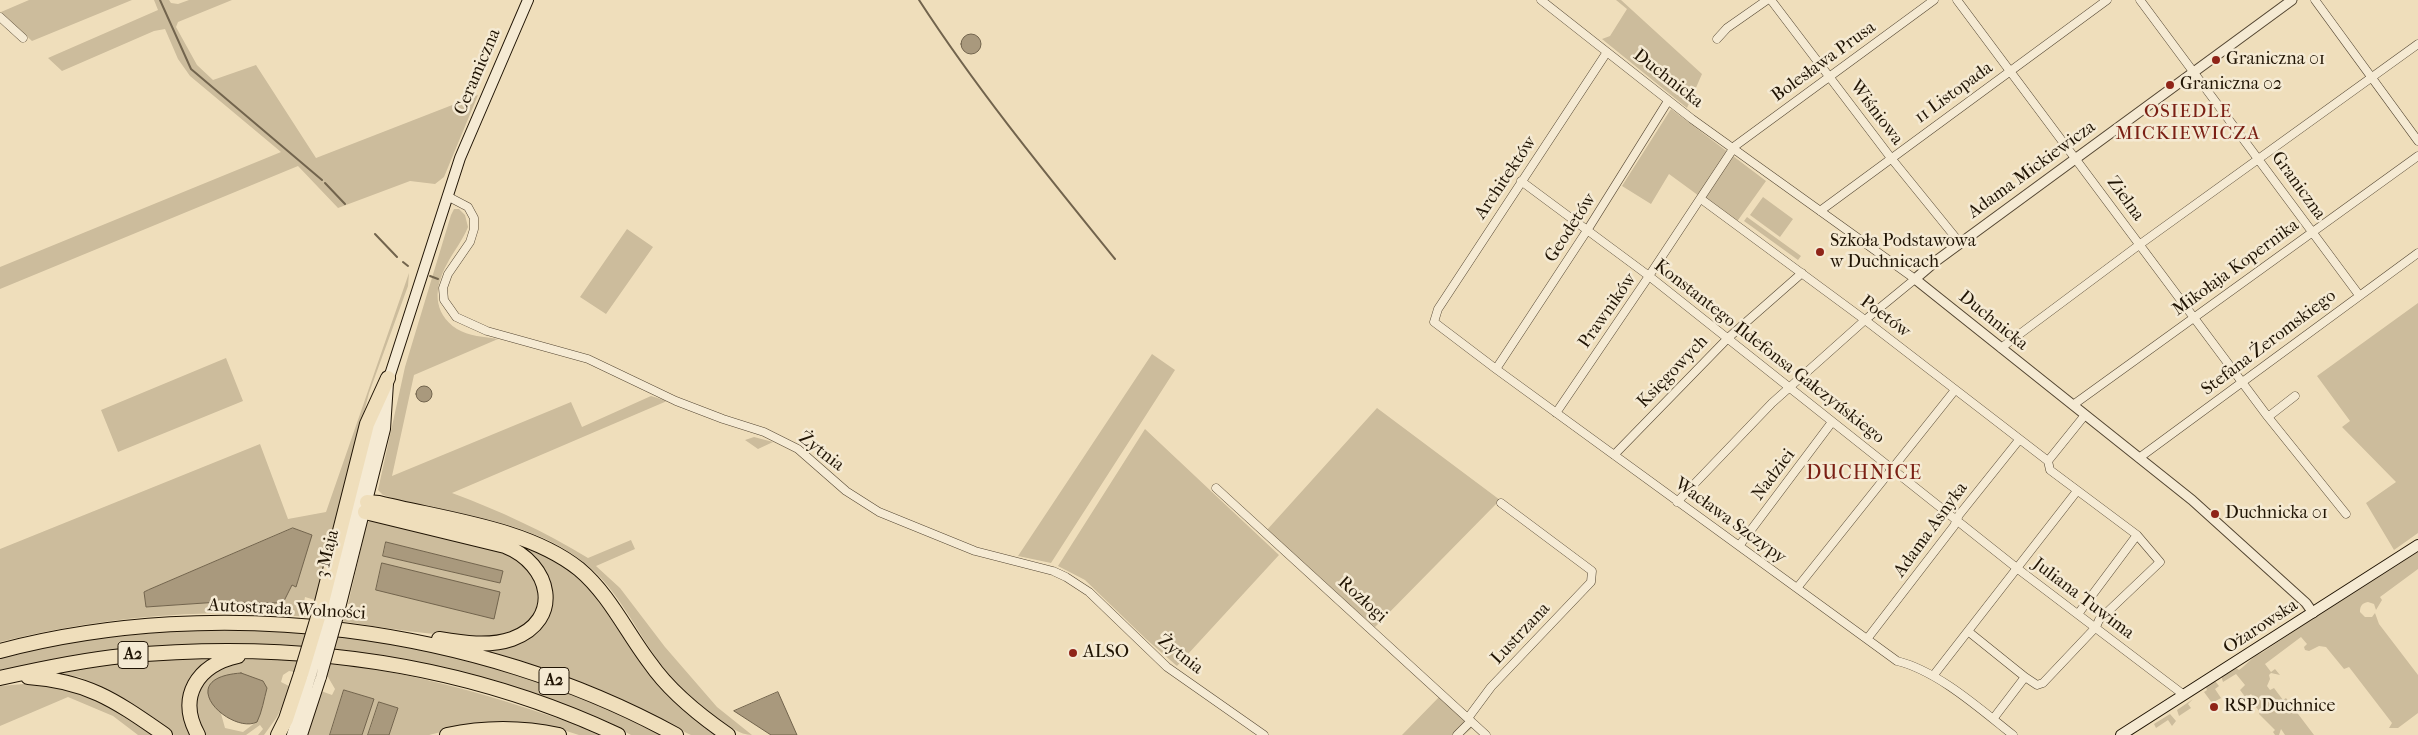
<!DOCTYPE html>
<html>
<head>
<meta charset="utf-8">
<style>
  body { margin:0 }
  canvas { display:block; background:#efdebb }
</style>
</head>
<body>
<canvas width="2418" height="735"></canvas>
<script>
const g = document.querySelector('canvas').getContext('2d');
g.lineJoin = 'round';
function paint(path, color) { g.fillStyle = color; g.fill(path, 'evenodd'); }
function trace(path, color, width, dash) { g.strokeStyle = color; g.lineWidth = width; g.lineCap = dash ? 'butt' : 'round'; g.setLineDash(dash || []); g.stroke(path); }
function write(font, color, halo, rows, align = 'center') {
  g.font = font + ' "IM FELL French Canon",serif'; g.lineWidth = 5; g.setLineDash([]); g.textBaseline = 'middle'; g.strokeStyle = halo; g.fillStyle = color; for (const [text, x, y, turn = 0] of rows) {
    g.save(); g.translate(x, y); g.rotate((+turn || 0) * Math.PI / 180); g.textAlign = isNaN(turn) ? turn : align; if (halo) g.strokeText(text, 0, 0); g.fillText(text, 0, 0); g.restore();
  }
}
paint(new Path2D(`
  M29 0H132L32 41 1 12Z
  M154 0H169L171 3 178 4 189 0H232L178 22 176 27 197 65 213 80 256 65 316 158 478 95 444 177 435 184 410 181 338 208 298 166 0 289V267L281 152 190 76 178 59 165 29 154 31 62 71 48 58 158 10Z
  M1616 0H1621L1702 74 1687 108 1602 39 1610 36 1627 9Z
  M1671 109 1766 181 1736 223 1669 174 1651 204 1622 186Z
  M1763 197 1793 219 1780 237 1750 215Z
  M454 209H459L465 215 468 227C463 240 453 252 447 264 434 287 432 313 457 329 468 336 485 337 498 339L414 375 392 476 571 402 582 427 651 396 667 401 452 493C500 511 544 531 588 558L631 540 635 549 596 566 620 588 665 647 717 707 752 735C739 735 730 726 719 719 702 706 682 690 668 674 643 643 626 604 598 575 547 523 466 516 399 500L383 495 378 490 405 367 451 215Z
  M1747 217 1801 256 1798 260 1744 221Z
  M627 229 653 247 606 314 580 297Z
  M409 273 408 286 369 393 315 600 305 597 303 608 310 613 349 619 358 614 360 608 348 604 367 523 373 518 504 550C519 558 534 569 540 587 546 607 524 634 504 638 494 640 481 637 470 636 416 635 362 623 309 617 206 607 99 617 0 642V549L260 444 288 519 326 512ZM293 528 312 535 296 586 292 585 283 603 219 602 146 607 144 592 148 590ZM386 542 503 571 500 583 383 556Z
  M2418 303V533L2394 550 2366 503 2396 482 2342 427 2350 421 2317 376Z
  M1152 354 1175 370 1051 563 1018 556Z
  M226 358 243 401 118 452 101 410Z
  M1377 408 1500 500 1375 627 1266 531Z
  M1145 429 1279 555 1177 666 1146 639 1085 580 1058 566Z
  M754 437 773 442 758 449 745 440Z
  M384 509C437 522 503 532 551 557 567 565 580 579 593 591L719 735H691L582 684 533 666 463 645 487 647 540 622 539 562Z
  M2418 548V569L2380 597 2382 600 2376 610 2374 604 2368 602C2362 603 2360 606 2360 612L2365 617H2372L2375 613 2379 624 2418 675V713L2398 728H2389L2392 723 2349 667 2344 669 2326 647 2319 646 2309 651 2305 650 2304 647 2307 644 2301 637 2265 664 2271 672 2275 669 2280 675 2271 673 2269 675 2270 679 2267 686 2270 690 2274 688 2283 700 2286 698 2314 735H2285L2281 729 2279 735H2275L2273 732 2275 730 2259 714 2260 712 2255 706 2258 704 2251 694 2246 698 2240 690 2245 685 2236 674 2223 682 2222 679V677L2236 668 2239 670C2249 663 2250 658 2263 652Z
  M246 628 357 637 439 652 537 679 624 715 664 735H631L620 729C550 707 480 681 410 663 312 637 196 641 97 653 64 657 32 666 0 673V656L53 643 184 630Z
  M218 657 193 678 194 735H174L139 709 109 691 79 677 55 673 115 663Z
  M240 660C334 656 430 677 520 706 547 715 576 723 602 735H579L560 729 457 728 429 735H389L398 708 379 702 368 735H362L373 699 345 690 330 735H307L321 691 332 695 335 689 328 677 289 671 283 675 281 682 291 687 277 717 264 735H258L263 729 260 725 246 735H204L199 728 195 697 211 671ZM241 673 263 682 267 688 256 722 243 732 225 728 213 685 222 678Z
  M2215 681 2219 686 2215 689 2221 698 2212 703 2204 692 2207 690 2206 687Z
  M48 682 99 698 156 735H138L113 716 68 697 0 726V686Z
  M1440 696 1472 728 1464 735H1402Z
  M2193 699 2188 704 2191 708 2179 716 2177 710Z
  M2170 714 2176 721 2172 726 2168 720 2156 728 2154 724Z`), '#ccbc9c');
const water = new Path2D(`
  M961 44a10 10 0 1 1 20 0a10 10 0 1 1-20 0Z
  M416 394a8 8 0 1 1 16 0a8 8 0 1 1-16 0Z
  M293 528 312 535 296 587 292 585 283 603 219 602 146 607 144 592 148 590Z
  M386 542 503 571 500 583 383 556Z
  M382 563 500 592 494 619 376 590Z
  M241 673 263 681 267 688C264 699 262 712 257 722 231 735 170 678 241 673Z
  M344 690 374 699 362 735H330Z
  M778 692 797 735H771L734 711Z
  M379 702 398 708 389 735H368Z`);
paint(water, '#a9997d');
trace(water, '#72644d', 1);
trace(new Path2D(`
  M160 0 191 69 322 180
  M919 0C978 91 1047 175 1115 259
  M325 183 345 204
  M375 234 397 257
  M403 262 408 266
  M430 276 438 279`), '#72644d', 2);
const minor = new Path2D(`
  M1541 0 1692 119 1915 279 1865 320 1772 403 1677 502
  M1771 0 1891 158 1960 243
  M1957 0 2268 417 2346 514
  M2140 0 2359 295
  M2315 0 2418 141
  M0 17 23 38
  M1717 39 1727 28 1767 0
  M1607 52 1438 309 1434 322 1496 369 1897 661C1938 671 1980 709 2013 735
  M1521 181 1649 276 2018 569 2184 695
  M447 196 468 207 474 218V229L470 242 448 274 443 288 444 300 456 317 487 331 588 359 676 401 723 419 764 432 798 449 846 491 879 512 975 551 1053 571 1066 577 1089 592 1167 667 1264 735
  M1701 199 1865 320 2048 461
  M1820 211 2107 0
  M2001 348 2139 245 2418 44
  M1496 369 1588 229 1668 101
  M2073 405 2418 156
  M1556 413 1649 276 1735 146 1934 0
  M2268 417 2295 396
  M1614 455 1728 338 1802 273
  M2139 458 2418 253
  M1216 488 1486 735
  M1739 546 1832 422
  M1797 588 1955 390
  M2078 614 2137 535
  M1969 632 2025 677
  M1867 639 1954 526 1959 515 2019 440
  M1933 676 2077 491
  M1468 718 1491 687 1591 582 1592 571 1501 503
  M1993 719 2025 677 2037 685 2043 683 2096 627 2099 620 2160 562 2137 535 2050 470 2048 461 2085 415
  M1457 735 1471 721`);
const tertiary = new Path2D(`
  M2292 0 1936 261 1915 279 2192 500 2306 603 2313 613`);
const secondary = new Path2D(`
  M387 384 460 158 528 0
  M329 615 382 402
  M338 616 385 429 388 383
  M292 735 311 675
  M302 735 321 677
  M2121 735 2418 545`);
const motorway = new Path2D(`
  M367 502 379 503C443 519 528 528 579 569 609 594 627 633 650 663 670 692 699 715 728 735
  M365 512 505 546C551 564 564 620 512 639 489 647 463 643 439 639
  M319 614 367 424 388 378
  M0 651C219 593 477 626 676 735
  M28 677C89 681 117 702 165 735
  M0 678C40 669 82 660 123 656 294 640 462 662 618 735
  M198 735C177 697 197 665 238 656
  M278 735 286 719 301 674
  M447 735C484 727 522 727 559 735`);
trace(minor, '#544632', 9);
trace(tertiary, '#544632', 11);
trace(secondary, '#201404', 12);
trace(motorway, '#201404', 16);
trace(minor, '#f5ead3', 8);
trace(tertiary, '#f5ead3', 9);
trace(secondary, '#f5ead3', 10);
trace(motorway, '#efdebb', 14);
const secondaryBridge = new Path2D(`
  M311 675 329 615
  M321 677 338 616`);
const motorwayBridge = new Path2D(`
  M301 674 319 614`);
trace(secondaryBridge, '#201404', 12, []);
trace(motorwayBridge, '#201404', 16, []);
trace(secondaryBridge, '#f5ead3', 10);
trace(motorwayBridge, '#efdebb', 14);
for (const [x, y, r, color] of [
  [2216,60,5,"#8f2418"],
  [2170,85,5,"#8f2418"],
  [1820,252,5,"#8f2418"],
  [2215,514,5,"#8f2418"],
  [1073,653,5,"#8f2418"],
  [2214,707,5,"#8f2418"]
]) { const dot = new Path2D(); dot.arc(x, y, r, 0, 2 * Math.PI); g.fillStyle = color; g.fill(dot); trace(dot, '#f5ead3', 2); }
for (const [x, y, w] of [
  [133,655,30],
  [554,681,30]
]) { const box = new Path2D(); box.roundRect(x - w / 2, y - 13.5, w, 27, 4); g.fillStyle = '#f5ead3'; g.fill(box); trace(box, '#201404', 1); }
write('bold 16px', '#201404', null, [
  ["A2",133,655],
  ["A2",554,681]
]);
write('18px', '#201404', '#f5ead3', [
  ["Graniczna 01",2226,60],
  ["Graniczna 02",2180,85],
  ["Szkoła Podstawowa",1830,242],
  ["w Duchnicach",1830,263],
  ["Duchnicka 01",2225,514],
  ["ALSO",1083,653],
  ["RSP Duchnice",2224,707]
], 'left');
write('18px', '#201404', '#f5ead3', [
  ["Bolesława Prusa",1824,62,-36],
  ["Ceramiczna",478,72,-67],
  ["Duchnicka",1668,79,38],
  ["11 Listopada",1954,93,-36],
  ["Wiśniowa",1876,113,53],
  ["Adama Mickiewicza",2032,170,-36],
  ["Architektów",1506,178,-56],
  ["Graniczna",2298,186,54],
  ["Zielna",2125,199,54],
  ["Geodetów",1571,228,-57],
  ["Mikołaja Kopernika",2236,268,-36],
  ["Prawników",1608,311,-55],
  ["Poetów",1885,317,37],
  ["Duchnicka",1993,321,39],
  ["Stefana Żeromskiego",2269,343,-37],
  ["Konstantego Ildefonsa Gałczyńskiego",1769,352,38],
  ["Księgowych",1673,372,-46],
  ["Żytnia",821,452,38],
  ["Nadziei",1774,475,-53],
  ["Wacława Szczypy",1730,521,36],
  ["Adama Asnyka",1931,530,-54],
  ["3 Maja",328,554,-76],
  ["Juliana Tuwima",2083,599,37],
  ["Rozłogi",1362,600,42],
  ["Autostrada Wolności",287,610,3],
  ["Ożarowska",2261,627,-33],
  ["Lustrzana",1521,634,-47],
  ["Żytnia",1180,655,38]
]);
g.letterSpacing = '1px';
write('19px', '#7a1f14', '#f5ead3', [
  ["OSIEDLE",2188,112],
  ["MICKIEWICZA",2188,134]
]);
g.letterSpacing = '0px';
g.letterSpacing = '1px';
write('20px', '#7a1f14', '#f5ead3', [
  ["DUCHNICE",1864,474]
]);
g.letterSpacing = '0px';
</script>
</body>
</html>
